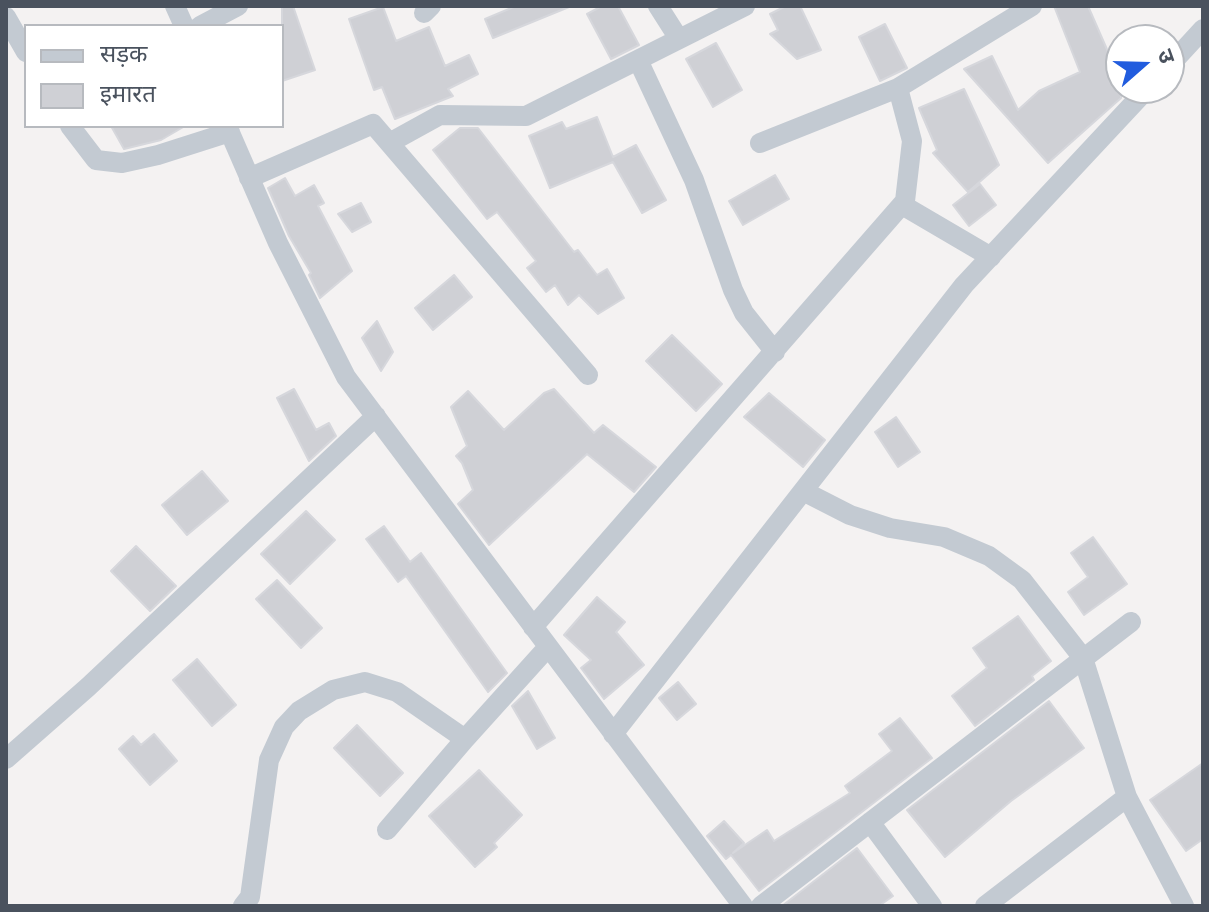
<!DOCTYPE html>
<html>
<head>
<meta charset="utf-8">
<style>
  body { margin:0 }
  #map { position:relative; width:1209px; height:912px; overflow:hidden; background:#f4f2f2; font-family:"Fira Sans","Noto Sans Devanagari",sans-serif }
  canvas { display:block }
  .frame { position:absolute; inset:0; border:8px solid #4a525e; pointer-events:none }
  .legend { position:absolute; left:24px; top:24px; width:260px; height:104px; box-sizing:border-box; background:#fff; border:2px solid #b7babf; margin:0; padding:10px 14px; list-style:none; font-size:24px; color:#4a525e }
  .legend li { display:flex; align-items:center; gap:16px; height:40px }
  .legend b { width:40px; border:2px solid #b7babf }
  .north { position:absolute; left:1105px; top:24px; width:80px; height:80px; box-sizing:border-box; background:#fff; border:2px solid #b7babf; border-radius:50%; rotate:70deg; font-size:22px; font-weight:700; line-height:32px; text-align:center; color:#4a525e }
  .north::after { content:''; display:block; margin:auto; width:28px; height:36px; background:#215cde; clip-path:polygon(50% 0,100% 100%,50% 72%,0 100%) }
</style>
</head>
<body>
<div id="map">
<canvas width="1209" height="912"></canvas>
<div class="frame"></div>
<ul class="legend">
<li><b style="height:10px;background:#c3cad2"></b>सड़क</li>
<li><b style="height:22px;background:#cfd0d5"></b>इमारत</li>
</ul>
<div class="north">उ</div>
</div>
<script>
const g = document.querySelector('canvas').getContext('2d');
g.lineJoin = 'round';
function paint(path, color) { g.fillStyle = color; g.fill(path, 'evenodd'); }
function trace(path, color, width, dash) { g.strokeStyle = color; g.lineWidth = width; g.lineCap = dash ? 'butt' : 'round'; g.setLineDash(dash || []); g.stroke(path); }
const building = new Path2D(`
  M282 6H293L315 70 282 81Z
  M516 6H569V7L493 38 485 19Z
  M602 6H618L639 45 611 59 587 14Z
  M786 6H800L821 50 797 59 770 34 778 30 770 14Z
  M1054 6H1088L1109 54 1121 45V98L1048 163 964 69 992 56 1018 110 1039 91 1080 72Z
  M383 7 396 41 429 27 445 66 469 55 478 74 448 89 453 96 395 119 382 87 374 90 349 19Z
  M885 24 907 68 880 81 859 37Z
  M716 43 742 90 713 107 686 59Z
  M964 89 999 165 968 192 933 153 937 150 919 108Z
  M597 117 613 157 636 145 666 200 642 213 613 162 550 188 529 136 562 122 566 129Z
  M111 126H185L161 140 124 149Z
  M460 128H478L574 252 578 250 597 275 607 269 624 298 598 314 579 295 568 305 555 285 546 292 527 268 536 261 497 212 487 219 433 150Z
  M775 175 789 199 743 225 729 201Z
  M285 178 295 196 314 185 324 203 318 206 352 271 320 298 309 275 311 273 289 236 268 188Z
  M980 184 996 205 969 226 953 205Z
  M361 203 371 222 352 232 338 214Z
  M454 275 472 297 433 330 415 308Z
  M377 321 393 352 381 371 362 338Z
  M672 335 722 384 696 411 646 361Z
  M294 389 316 430 329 423 336 436 309 461 277 398Z
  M554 389 594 433 603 425 656 467 634 492 587 454 489 545 458 504 473 490 462 463 456 456 467 446 451 407 468 391 504 430 544 393Z
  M769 393 825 440 803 467 744 417Z
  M896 417 920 452 898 467 875 432Z
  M202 471 228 501 187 535 162 505Z
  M306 511 335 540 290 584 261 554Z
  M384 526 410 562 421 553 507 673 488 692 406 576 398 582 366 539Z
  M1093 537 1127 584 1084 615 1068 592 1088 577 1071 553Z
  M136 546 176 586 150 611 111 571Z
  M277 580 322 628 301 648 256 599Z
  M597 597 625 622 616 632 644 665 604 699 581 668 591 660 564 635Z
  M1018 616 1051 661 1032 676 1034 680 975 726 952 696 987 668 973 648Z
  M197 659 236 705 212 726 173 680Z
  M678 682 696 704 677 720 659 698Z
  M528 691 555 738 537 749 512 706Z
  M1049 701 1084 748 1011 801 945 857 907 810Z
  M900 718 932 758 759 891 731 855 726 859 707 836 724 821 744 843 733 853 767 830 774 841 850 793 845 786 892 751 879 734Z
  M357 725 403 773 380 796 334 748Z
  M154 734 177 761 150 785 119 749 133 736 141 745Z
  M1203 763V839L1186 851 1150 800Z
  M479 770 522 815 494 843 497 847 475 867 429 816Z
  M857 848 893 896 879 906H782Z`);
paint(building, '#cfd0d5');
trace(building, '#d6d7dc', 2);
trace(new Path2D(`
  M175 6 184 26
  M658 6 679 39
  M424 13 431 6
  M6 17 26 52
  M200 26 238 6
  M638 60 694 180 733 290 744 313 775 352
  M1169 66 1203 29
  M70 126 96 160 122 163 158 155 230 132
  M227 126 278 243 346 377 743 906
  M391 142 440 115 526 116 745 6
  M760 143 898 88
  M249 178 373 124 588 375
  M905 201 912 141 898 88 1032 6
  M803 491 850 515 890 528 944 537 989 556 1022 580 1083 658 1127 797 985 906
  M533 627 905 201 904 206 991 257
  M613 734 964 285 1148 88
  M6 759 88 687 376 416
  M1127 797 1184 906
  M870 822 932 906
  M387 830 465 739 548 647
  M243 906 250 897 269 760 284 727 299 711 333 690 365 682 397 692 465 739
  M761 906 1131 622`), '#c3cad2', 20);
</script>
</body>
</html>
